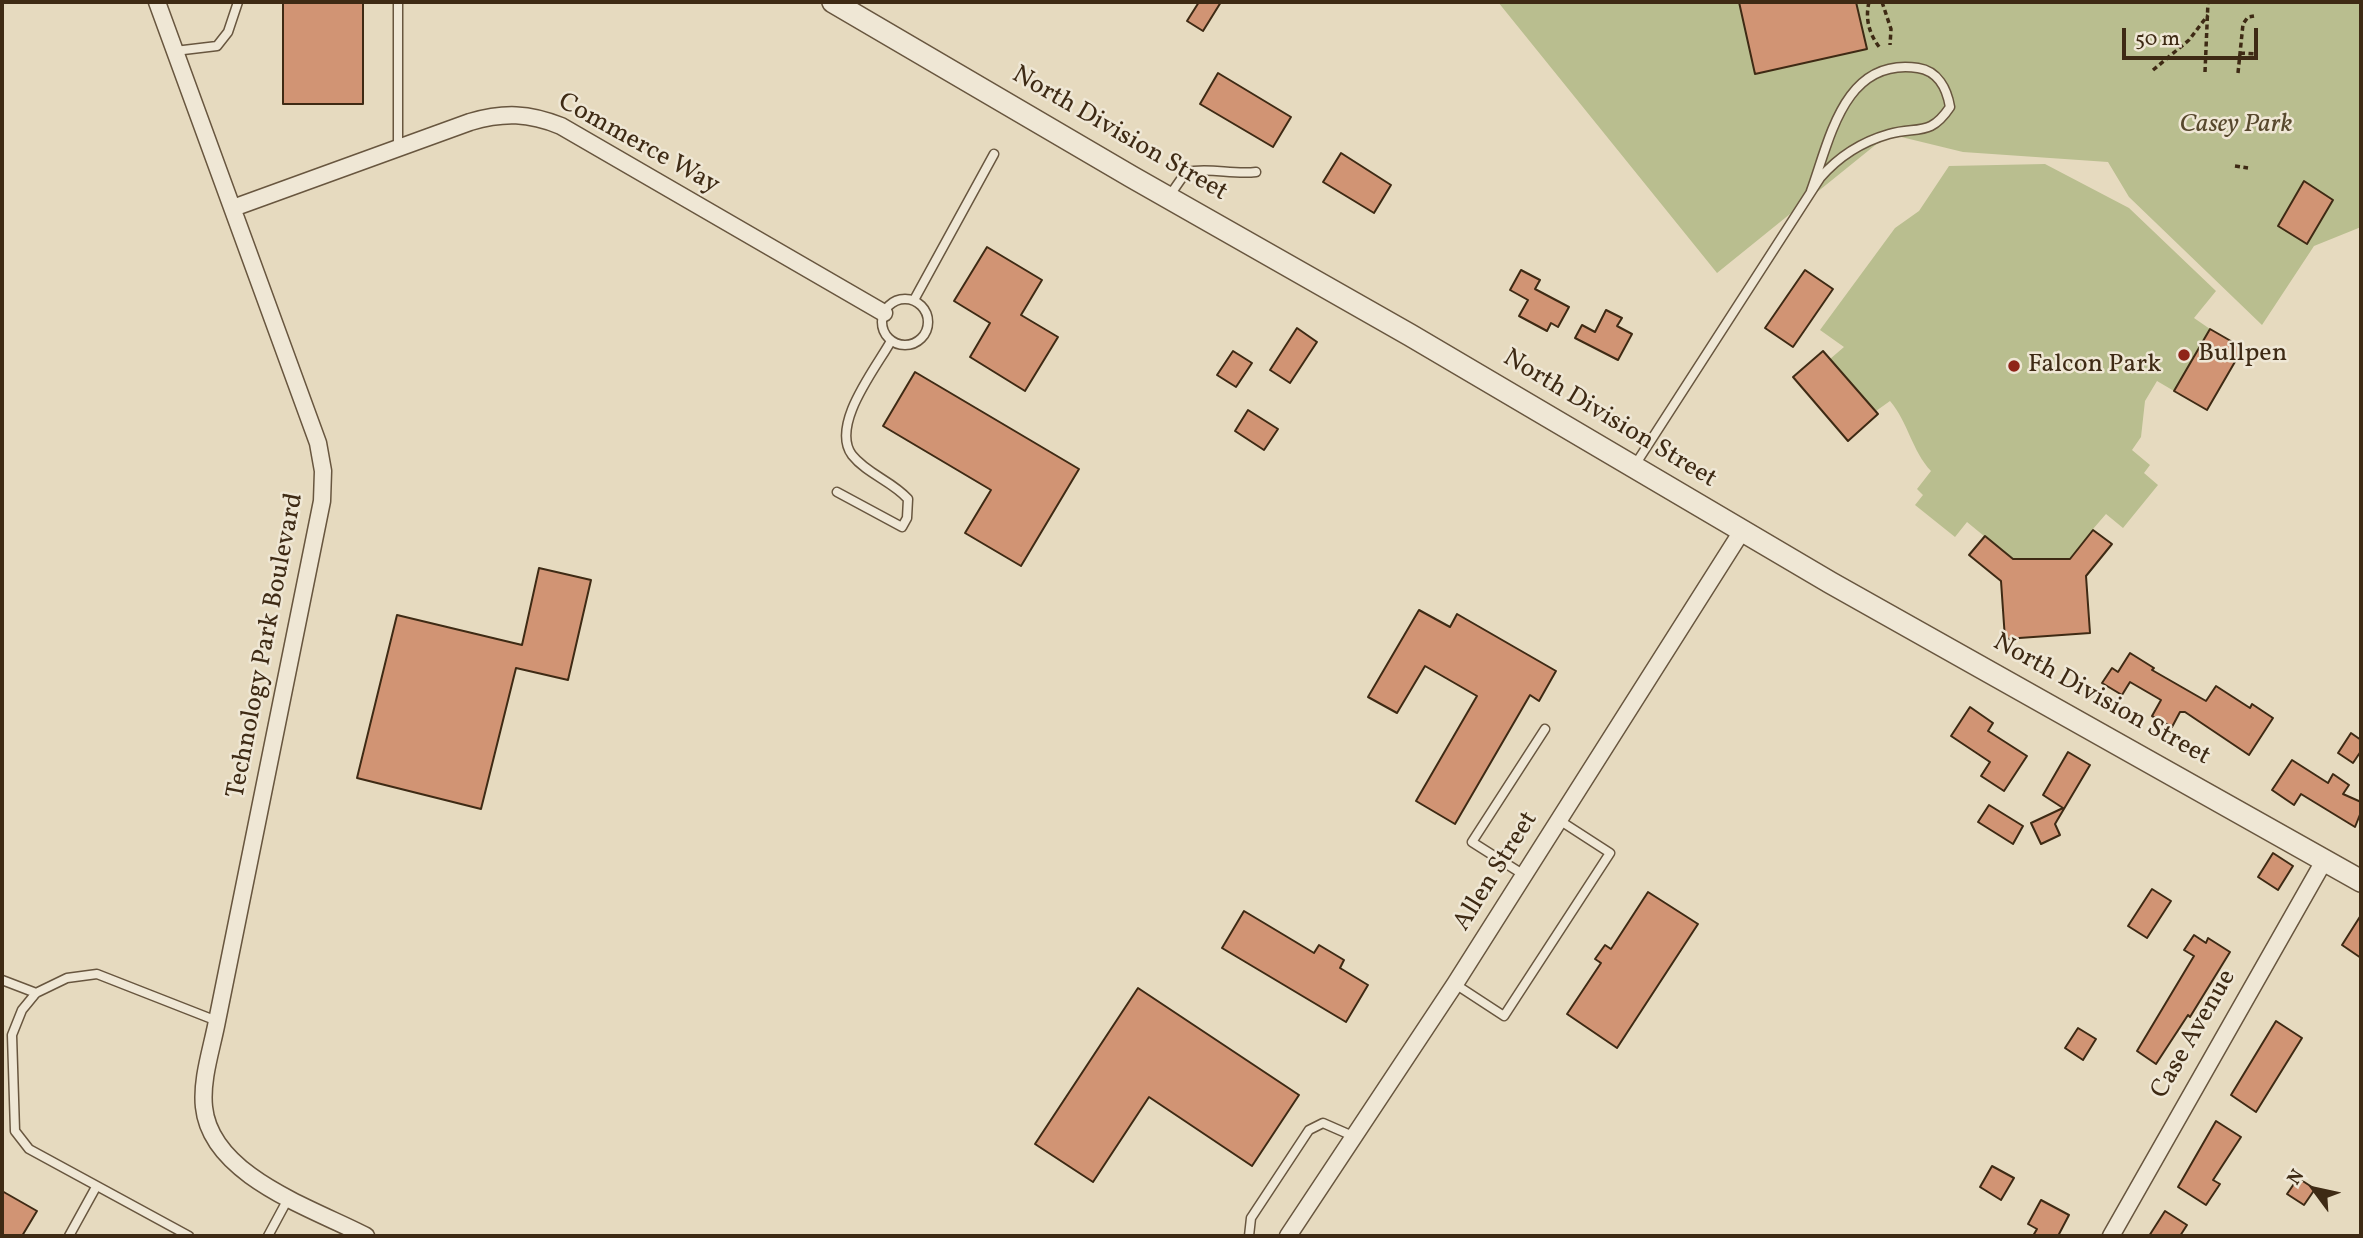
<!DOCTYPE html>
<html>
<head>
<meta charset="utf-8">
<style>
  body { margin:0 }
  #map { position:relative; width:2363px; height:1238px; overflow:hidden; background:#e6dabf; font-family:Vollkorn,serif }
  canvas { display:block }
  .frame { position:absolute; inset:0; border:4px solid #3e2a14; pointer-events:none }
  .north { position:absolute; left:2279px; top:1154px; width:70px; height:70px; -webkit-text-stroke:5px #efe7d5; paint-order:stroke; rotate:303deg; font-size:19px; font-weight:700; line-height:28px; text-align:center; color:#3e2a14 }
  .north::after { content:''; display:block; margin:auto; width:24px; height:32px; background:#3e2a14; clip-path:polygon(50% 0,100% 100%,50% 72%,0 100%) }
  .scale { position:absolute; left:2122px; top:28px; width:136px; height:32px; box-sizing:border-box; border:4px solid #3e2a14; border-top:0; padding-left:9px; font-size:21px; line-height:24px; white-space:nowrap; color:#3e2a14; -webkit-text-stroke:5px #efe7d5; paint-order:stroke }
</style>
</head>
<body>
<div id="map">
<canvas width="2363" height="1238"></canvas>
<div class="frame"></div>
<div class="north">N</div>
<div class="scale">50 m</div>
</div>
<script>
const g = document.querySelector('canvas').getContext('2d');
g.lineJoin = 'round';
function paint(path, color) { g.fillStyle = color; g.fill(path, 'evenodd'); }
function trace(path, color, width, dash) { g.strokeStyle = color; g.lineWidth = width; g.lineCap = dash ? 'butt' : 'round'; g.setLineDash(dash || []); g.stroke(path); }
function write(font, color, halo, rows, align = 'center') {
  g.font = font + ' Vollkorn,serif'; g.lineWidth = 5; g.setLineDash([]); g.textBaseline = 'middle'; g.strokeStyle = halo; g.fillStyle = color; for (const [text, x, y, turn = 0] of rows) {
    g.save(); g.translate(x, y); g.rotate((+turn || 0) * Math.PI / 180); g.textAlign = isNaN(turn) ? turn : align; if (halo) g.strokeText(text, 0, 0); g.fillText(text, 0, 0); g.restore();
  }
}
paint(new Path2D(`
  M1498 2H2361V227L2314 246 2262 325 2129 197 2108 162 1963 152 1889 134 1717 273Z
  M2045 164 2129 208 2216 291 2194 318 2210 329 2174 391 2157 381 2145 401 2141 437 2132 450 2150 465 2144 473 2158 485 2123 528 2106 514 2093 529 2112 544 2082 581 2005 585 1969 555 1984 536 1967 522 1955 537 1915 505 1923 495 1917 489 1931 471C1912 451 1908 422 1890 401L1876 411 1830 359 1844 347 1820 330 1895 228 1919 211 1949 166Z`), '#b9be8f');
const building = new Path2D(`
  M283 2H363V104H283Z
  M1199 2H1221L1203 31 1187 21Z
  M1739 2H1856L1867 49 1755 74Z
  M1218 73 1291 117 1273 147 1200 104Z
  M1341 153 1391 185 1374 213 1323 182Z
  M2304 181 2333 200 2307 244 2278 226Z
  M987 247 1042 280 1021 315 1058 337 1025 391 970 357 990 323 954 301Z
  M1521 270 1540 280 1535 289 1569 307 1558 327 1551 323 1547 331 1519 316 1528 300 1510 290Z
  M1805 270 1833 289 1793 347 1765 328Z
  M1606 310 1622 318 1617 326 1632 334 1618 360 1575 338 1582 325 1595 332Z
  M1297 328 1317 342 1290 383 1270 370Z
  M2210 329 2243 348 2207 410 2174 391Z
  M1233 351 1252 363 1236 387 1217 375Z
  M1823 351 1878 414 1848 441 1793 377Z
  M915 372 1079 469 1021 566 965 533 991 490 883 426Z
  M1248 410 1278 429 1264 450 1235 431Z
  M2093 530 2112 544 2086 576 2090 633 2005 639 2001 581 1969 555 1985 536 2013 559H2070Z
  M539 568 591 580 568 680 516 668 481 809 357 778 397 615 522 645Z
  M1419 610 1450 627 1457 614 1556 671 1539 701 1530 695 1455 824 1416 801 1477 696 1425 666 1397 713 1368 697Z
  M2130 653 2154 668 2152 670 2206 701 2216 686 2250 708 2252 704 2273 718 2249 755 2185 712H2180L2172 727 2152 716 2161 700 2130 682 2122 695 2102 683 2112 668 2118 672Z
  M1970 707 1993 723 1988 731 2027 756 2004 791 1981 776 1990 762 1951 736Z
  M2351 733 2361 740V751L2353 763 2338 753Z
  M2068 752 2090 765 2055 824 2060 835 2041 844 2031 823 2063 808 2043 795Z
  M2292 760 2328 783 2333 774 2349 785 2343 794 2361 802V812L2355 827 2301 794 2294 805 2272 790Z
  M1989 805 2023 826 2013 844 1978 822Z
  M2273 853 2293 866 2278 890 2258 877Z
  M2152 889 2171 901 2147 938 2128 926Z
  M1648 892 1698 924 1617 1048 1567 1014 1601 963 1595 959 1605 945 1611 949Z
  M1244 911 1314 953 1319 945 1344 960 1340 968 1368 985 1346 1022 1222 948Z
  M2361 915V958L2342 945Z
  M2194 935 2206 943 2208 938 2230 952 2190 1017 2188 1015 2156 1064 2137 1051 2194 956 2184 950Z
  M1138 988 1299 1095 1252 1166 1149 1097 1093 1182 1035 1144Z
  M2276 1021 2302 1038 2256 1112 2231 1095Z
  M2078 1028 2096 1039 2083 1060 2065 1048Z
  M2216 1121 2241 1137 2213 1180 2220 1184 2206 1205 2178 1187Z
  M1992 1166 2014 1178 2001 1200 1980 1187Z
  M2298 1178 2315 1189 2304 1205 2287 1194Z
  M2 1191 37 1211 22 1236H2Z
  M2041 1200 2069 1215 2058 1236H2033L2037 1229 2028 1224Z
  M2165 1211 2187 1225 2180 1236H2149Z`);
paint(building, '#d19474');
trace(building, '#3e2a14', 2);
const service = new Path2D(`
  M175 51 217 46 228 32 238 2
  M398 149V2
  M1170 195 1186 172C1210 167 1232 175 1256 172
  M882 322a23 23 0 1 1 46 0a23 23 0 1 1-46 0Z
  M914 300 994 154
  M1635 465 1820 178C1839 156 1861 142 1889 134 1918 126 1930 137 1950 107 1947 89 1938 71 1918 68 1844 57 1830 139 1811 191
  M837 492 902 527 907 518 908 499C892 481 867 474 852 455 830 425 876 368 891 341
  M1524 875 1472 842 1545 729
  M2 980 36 993
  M1455 984 1504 1016 1610 853 1559 820
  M69 1236 96 1187
  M189 1236 29 1149 15 1131 12 1035 22 1010 36 993 67 978 97 974 217 1021
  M268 1236 289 1197
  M1249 1236 1251 1218 1309 1130 1323 1123 1355 1137`);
const minor = new Path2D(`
  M157 2 318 443 323 471 322 501 217 1021C212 1048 201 1079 204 1107 211 1176 312 1208 366 1236
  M233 208 470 122C504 112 529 113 561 126L884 313
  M1288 1236 1455 984 1742 531
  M2111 1236 2324 861`);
const tertiary = new Path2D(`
  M833 2 1132 177 1410 335 1831 583 2361 881`);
trace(service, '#68563f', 11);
trace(minor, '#68563f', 19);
trace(tertiary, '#68563f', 24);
trace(new Path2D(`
  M1869 2C1865 19 1869 34 1880 48
  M1882 2 1891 29 1890 45
  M2240 53 2256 54
  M2153 70 2189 40 2208 15
  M2205 72 2208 2
  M2238 73 2243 24 2248 17 2254 16
  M2235 166 2248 168`), '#3e2a14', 3.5, [5, 3.5]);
trace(service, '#efe7d5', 8);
trace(minor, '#efe7d5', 16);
trace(tertiary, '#efe7d5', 21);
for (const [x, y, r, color] of [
  [2184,355,7,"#8f2418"],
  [2014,366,7,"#8f2418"]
]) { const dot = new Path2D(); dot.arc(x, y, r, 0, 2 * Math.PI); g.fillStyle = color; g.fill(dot); trace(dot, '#efe7d5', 2.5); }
write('italic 26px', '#57482d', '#efe7d5', [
  ["Casey Park",2236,126]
]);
write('26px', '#3e2a14', '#efe7d5', [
  ["North Division Street",1119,135,30],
  ["Commerce Way",638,145,29],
  ["North Division Street",1609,420,31],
  ["Technology Park Boulevard",267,646,-79],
  ["North Division Street",2101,701,29],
  ["Allen Street",1497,872,-58],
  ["Case Avenue",2195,1035,-60]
]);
write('26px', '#3e2a14', '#efe7d5', [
  ["Bullpen",2198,355],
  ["Falcon Park",2028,366]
], 'left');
</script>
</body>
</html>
